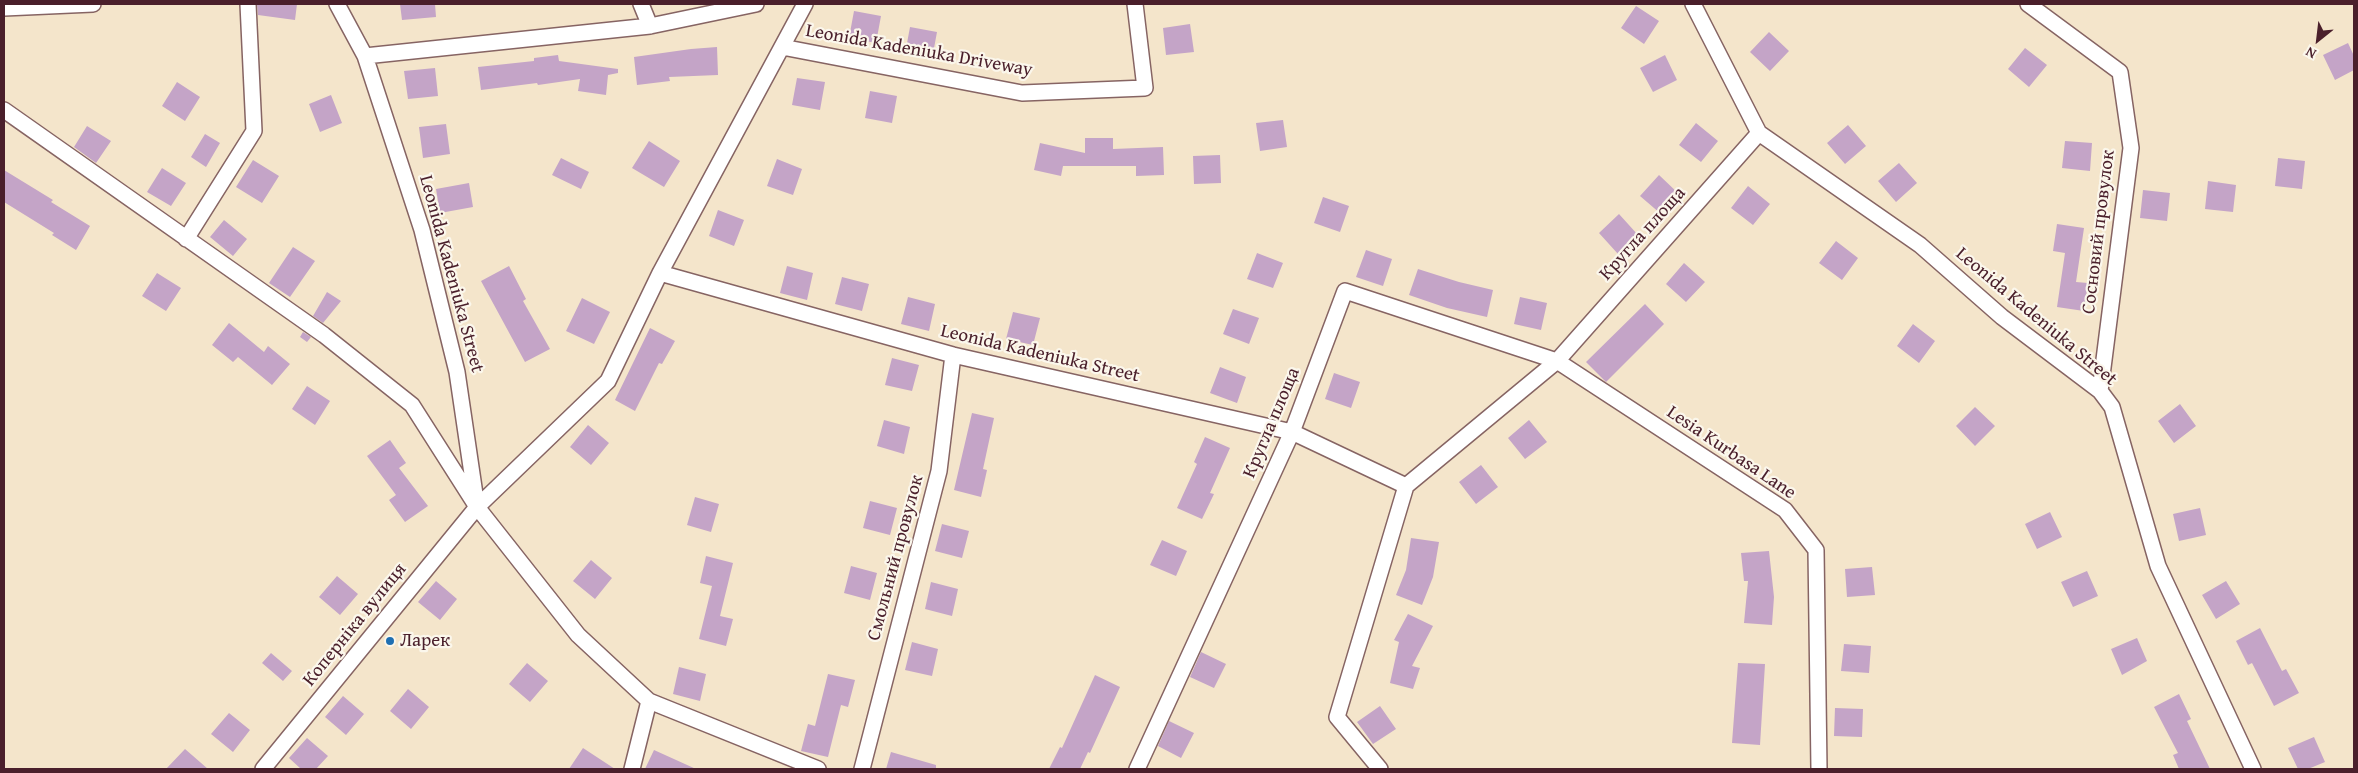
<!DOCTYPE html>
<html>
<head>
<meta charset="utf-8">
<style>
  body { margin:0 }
  #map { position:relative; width:2358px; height:773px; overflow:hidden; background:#f4e5cb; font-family:"Gentium Book Plus",serif }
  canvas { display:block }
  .frame { position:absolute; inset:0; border:5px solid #4a1f2b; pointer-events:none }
  .north { position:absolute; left:2293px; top:15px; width:50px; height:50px; -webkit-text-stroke:4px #fbf7ec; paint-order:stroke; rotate:209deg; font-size:14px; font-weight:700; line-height:20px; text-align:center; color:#4a1f2b }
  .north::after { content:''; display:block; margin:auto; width:18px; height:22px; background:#4a1f2b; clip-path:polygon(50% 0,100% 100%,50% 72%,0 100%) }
</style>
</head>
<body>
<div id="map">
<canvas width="2358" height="773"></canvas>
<div class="frame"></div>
<div class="north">N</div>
</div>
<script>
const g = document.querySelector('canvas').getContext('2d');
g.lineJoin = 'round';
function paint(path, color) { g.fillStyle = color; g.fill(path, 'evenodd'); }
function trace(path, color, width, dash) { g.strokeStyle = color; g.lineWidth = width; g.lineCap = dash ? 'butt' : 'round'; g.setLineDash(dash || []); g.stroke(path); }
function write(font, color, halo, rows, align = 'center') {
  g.font = font + ' "Gentium Book Plus",serif'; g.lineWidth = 4.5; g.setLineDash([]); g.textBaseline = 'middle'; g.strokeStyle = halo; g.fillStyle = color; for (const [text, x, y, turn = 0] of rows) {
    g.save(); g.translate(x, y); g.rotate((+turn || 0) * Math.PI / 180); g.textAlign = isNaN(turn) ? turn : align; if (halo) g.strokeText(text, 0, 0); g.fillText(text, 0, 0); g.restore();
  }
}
paint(new Path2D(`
  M257 4H297L295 20 258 15Z
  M400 4H435L436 17 402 20Z
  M1636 6 1659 21 1644 44 1621 28Z
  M854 11 881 16 876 43 849 38Z
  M1190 24 1194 52 1166 55 1163 28Z
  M910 27 937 32 932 59 905 54Z
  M1769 32 1789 51 1770 71 1750 52Z
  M2348 43 2354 56V70L2335 80 2323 55Z
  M717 47 718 75 669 77 670 81 637 85 634 57 691 49Z
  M2025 48 2047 65 2029 87 2008 69Z
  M558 55 559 61 618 69V73L608 75 606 95 578 91 580 79 538 85 537 83 481 90 478 67 534 61V58Z
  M1665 55 1677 80 1653 92 1640 68Z
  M435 68 438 96 408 99 404 71Z
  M797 78 825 82 820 110 792 105Z
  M177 82 200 97 185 121 162 106Z
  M870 91 897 96 892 123 865 118Z
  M331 95 342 123 320 132 309 104Z
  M1283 120 1287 147 1260 151 1256 123Z
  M1696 123 1718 141 1701 162 1679 145Z
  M446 124 450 154 423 158 419 127Z
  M1848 125 1866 146 1845 164 1827 143Z
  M87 126 111 141 96 163 74 147Z
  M205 134 220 143 206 167 191 157Z
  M1085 138H1113V149L1163 147 1164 175 1136 176V166H1063L1061 176 1034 170 1040 143 1085 153Z
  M649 141 680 161 664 187 632 168Z
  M2065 141 2092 143 2090 171 2062 168Z
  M1220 155 1221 183 1194 184 1193 156Z
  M561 158 589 172 581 189 552 175Z
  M2278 158 2305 161 2302 189 2275 186Z
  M777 159 802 169 793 195 767 186Z
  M253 160 279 176 262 203 236 187Z
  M1899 163 1917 183 1896 202 1878 181Z
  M162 168 186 183 171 206 147 192Z
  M4 170 53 200 51 202 90 226 76 250 52 235 54 233 4 202Z
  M1659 175 1679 194 1661 214 1640 196Z
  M2208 181 2236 185 2233 212 2205 209Z
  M469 183 473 207 440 213 436 189Z
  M1748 186 1770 204 1753 225 1731 208Z
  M2143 190 2170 193 2167 221 2140 218Z
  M1323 197 1349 206 1340 232 1314 223Z
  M718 210 744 220 734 246 709 236Z
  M1619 214 1638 235 1618 254 1599 233Z
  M224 220 247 239 233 256 210 237Z
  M2057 224 2084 228 2076 282 2088 283 2084 311 2057 307 2065 253 2053 251Z
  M1836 241 1858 258 1842 280 1819 263Z
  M293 247 315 261 290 297 269 283Z
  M1366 250 1392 259 1383 286 1356 277Z
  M1257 253 1283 263 1273 288 1247 279Z
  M1684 263 1705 282 1686 302 1666 284Z
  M509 266 526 299 523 301 550 349 525 362 481 281Z
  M787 266 813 273 807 300 780 293Z
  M1418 269 1459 282 1493 290 1487 317 1447 308 1409 295Z
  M157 273 181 288 166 311 142 296Z
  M842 277 869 284 862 311 835 304Z
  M327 292 341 301 323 323 313 316Z
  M908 297 935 304 929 331 901 324Z
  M1520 297 1547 303 1541 330 1514 324Z
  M582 298 610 312 594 344 566 331Z
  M1645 304 1664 324 1606 382 1586 362Z
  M1233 309 1259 318 1249 344 1223 334Z
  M1013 312 1040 318 1033 345 1006 339Z
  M229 323 264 352 268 346 290 364 272 385 238 357 233 362 212 345Z
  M1913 324 1935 341 1919 363 1897 346Z
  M650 328 675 341 662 364 659 363 635 411 615 400Z
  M303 332 311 337 307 342 300 337Z
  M892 358 919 365 912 391 885 385Z
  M1220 367 1246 377 1237 403 1210 393Z
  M1334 373 1360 382 1351 408 1325 399Z
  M307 386 330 401 315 425 292 409Z
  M2180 404 2196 426 2174 443 2158 421Z
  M1975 407 1995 426 1975 446 1956 426Z
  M972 413 994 418 983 469 987 470 981 497 954 490Z
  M884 420 910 427 904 454 877 446Z
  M1529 420 1547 442 1525 459 1508 438Z
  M588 425 609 443 591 465 570 447Z
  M1205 437 1230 448 1210 493 1214 494 1202 519 1177 508 1197 464 1194 462Z
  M390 440 406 463 399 468 428 506 405 522 389 500 396 495 367 456Z
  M1481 465 1498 487 1476 504 1459 482Z
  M695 497 719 504 711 532 687 525Z
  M870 501 897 508 890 535 863 528Z
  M2200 508 2206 535 2179 541 2173 514Z
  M2050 512 2062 537 2037 549 2025 524Z
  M942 524 969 531 962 558 935 551Z
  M1411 538 1439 542 1433 577 1422 605 1396 595 1406 570Z
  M1162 540 1187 551 1176 576 1150 565Z
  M1769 551 1774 597 1772 625 1744 623 1748 581H1744L1741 553Z
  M706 556 733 563 720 616 733 619 726 646 699 639 712 586 700 583Z
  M591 560 612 578 595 599 573 581Z
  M851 566 877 573 870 600 844 593Z
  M1872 567 1875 595 1847 597 1845 569Z
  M2087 571 2098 596 2073 607 2061 582Z
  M337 576 358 594 340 615 319 597Z
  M436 581 457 599 440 620 418 602Z
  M2226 581 2240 604 2216 619 2202 595Z
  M931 582 958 589 952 616 925 609Z
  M1408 614 1433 626 1412 666 1420 668 1413 689 1390 683 1399 642 1394 640Z
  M2260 628 2282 671 2286 669 2299 693 2274 706 2252 663 2248 665 2236 641Z
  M2137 638 2147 661 2122 675 2111 649Z
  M912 642 938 649 932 676 905 670Z
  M1844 644 1871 646 1869 673 1841 671Z
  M1201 652 1226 664 1214 688 1190 677Z
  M271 653 292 671 283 681 262 663Z
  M527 663 548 681 530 702 509 684Z
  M1738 663 1765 664 1760 745 1732 743Z
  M679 667 706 674 700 701 673 694Z
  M828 674 855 680 848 707 841 705 828 757 801 751 808 724 815 726Z
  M1095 675 1120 687 1090 753 1088 752 1080 769H1049L1060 747 1062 748Z
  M408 689 429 707 411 729 390 711Z
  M2179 694 2191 719 2187 721 2210 769H2179L2173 755 2178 753 2154 707Z
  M343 696 364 714 346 735 325 717Z
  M1380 706 1396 729 1373 744 1357 722Z
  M1835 708 1863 709 1862 737 1834 736Z
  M229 713 250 730 233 752 211 734Z
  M1169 721 1194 733 1181 758 1158 746Z
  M2314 737 2325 762 2308 769H2298L2288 748Z
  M307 738 328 756 316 769H301L289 758Z
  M583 748 615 769H569Z
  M185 749 208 769H166Z
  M654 750 696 769H645Z
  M891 752 936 765V769H886Z`), '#c4a4c7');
const street = new Path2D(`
  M337 4 365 56 422 230 457 372 476 501
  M641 4 650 26
  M1693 4 1759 133 1920 245 2002 317 2100 391 2112 407 2158 566 2253 769
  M2028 4 2120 72 2131 148 2100 391
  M4 8 93 4
  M782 47 1022 93 1145 88 1135 4
  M365 56 650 26 756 4
  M4 110 324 335 412 405 477 507 578 635 649 701 818 769
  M186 239 254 131 248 4
  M660 273 953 355 1292 432 1406 486
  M263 769 477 507 608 381 660 273 805 4
  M632 769 649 701
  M862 769 939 471 953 355
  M1137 769 1292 432 1345 291 1557 361 1785 510 1816 550 1819 769
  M1380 769 1337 717 1406 486 1557 361 1759 133`);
trace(street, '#866463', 18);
trace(street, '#fff', 15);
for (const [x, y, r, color] of [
  [390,641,5,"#1f6fb2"]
]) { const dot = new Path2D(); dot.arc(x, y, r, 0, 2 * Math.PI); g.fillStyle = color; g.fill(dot); trace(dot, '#fbf7ec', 2); }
write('19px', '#4a1f2b', '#fbf7ec', [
  ["Leonida Kadeniuka Driveway",919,51,10],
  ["Сосновий провулок",2099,232,-83],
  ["Кругла площа",1643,234,-48],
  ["Leonida Kadeniuka Street",451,274,75],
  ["Leonida Kadeniuka Street",2036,317,40],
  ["Leonida Kadeniuka Street",1040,354,13],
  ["Кругла площа",1272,423,-67],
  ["Lesia Kurbasa Lane",1731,453,34],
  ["Смольний провулок",896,558,-75],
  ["Коперніка вулиця",355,625,-51]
]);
write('19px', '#4a1f2b', '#fbf7ec', [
  ["Ларек",400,641]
], 'left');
</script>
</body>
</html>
